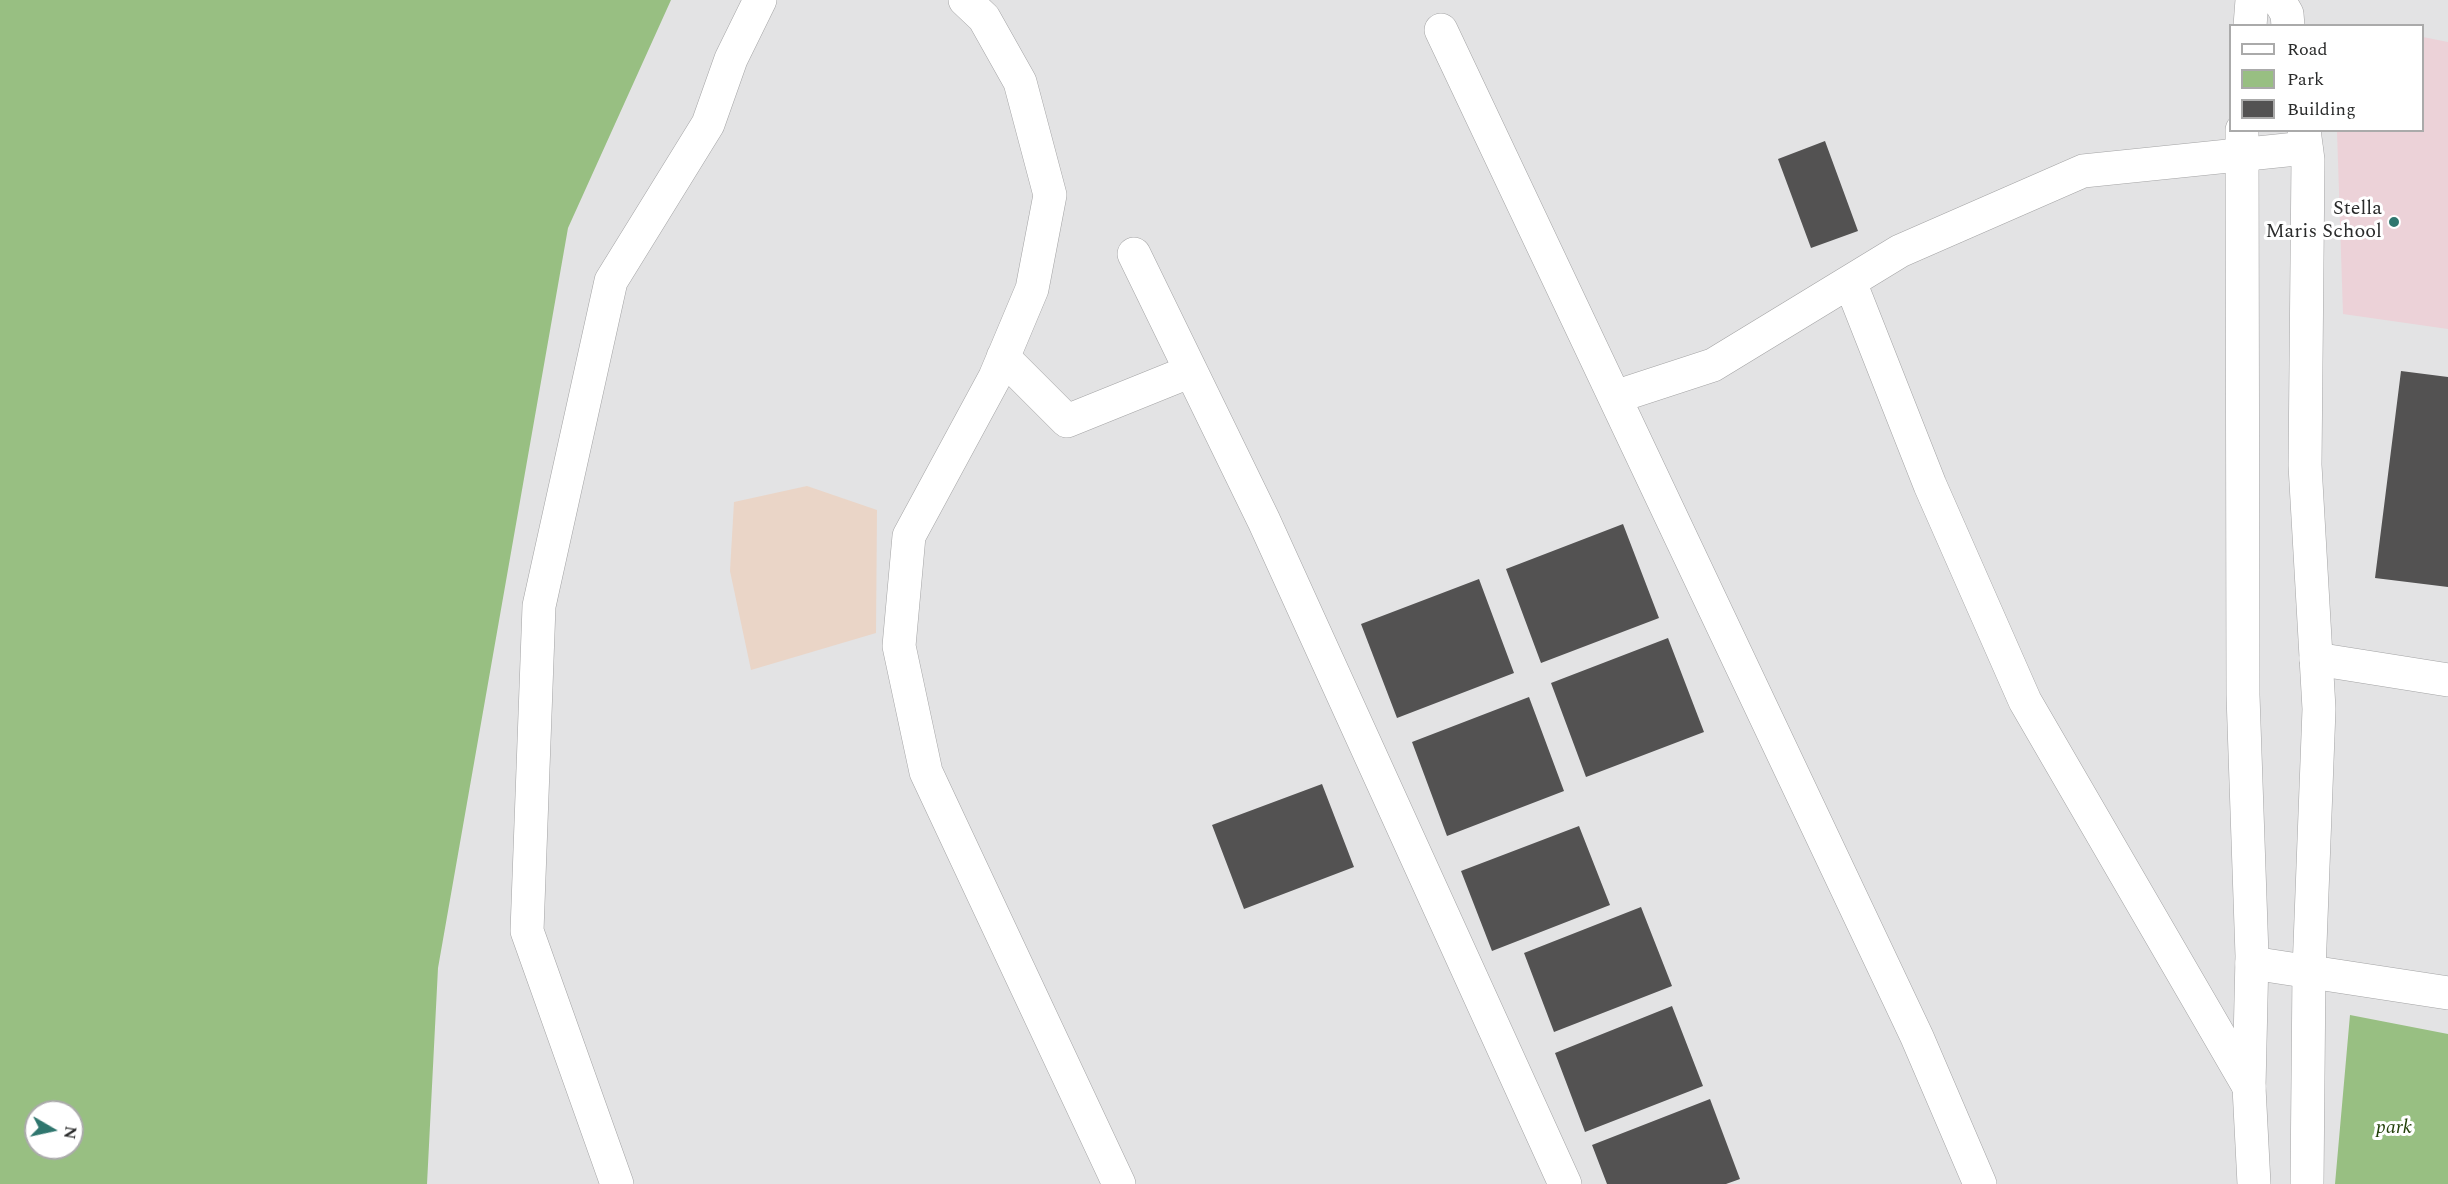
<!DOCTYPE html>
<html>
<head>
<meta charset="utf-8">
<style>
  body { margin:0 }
  #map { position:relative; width:2448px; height:1184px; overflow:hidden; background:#e3e3e4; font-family:Spectral,serif }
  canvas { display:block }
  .legend { position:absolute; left:2229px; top:24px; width:195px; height:108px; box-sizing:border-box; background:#fff; border:2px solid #aaa; margin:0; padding:8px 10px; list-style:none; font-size:18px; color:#2a2b2b }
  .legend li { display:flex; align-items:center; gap:12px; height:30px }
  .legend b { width:30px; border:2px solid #aaa }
  .north { position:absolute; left:24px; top:1100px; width:60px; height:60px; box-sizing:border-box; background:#fff; border:2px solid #aaa; border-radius:50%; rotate:99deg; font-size:16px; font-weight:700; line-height:24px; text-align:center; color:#2a2b2b }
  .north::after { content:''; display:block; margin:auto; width:21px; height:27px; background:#2f766e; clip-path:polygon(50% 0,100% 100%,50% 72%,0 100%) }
</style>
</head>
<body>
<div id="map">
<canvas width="2448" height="1184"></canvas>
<ul class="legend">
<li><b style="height:8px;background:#fff"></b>Road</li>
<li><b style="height:16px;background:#98bf82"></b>Park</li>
<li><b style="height:16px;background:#535252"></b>Building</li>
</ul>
<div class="north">N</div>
</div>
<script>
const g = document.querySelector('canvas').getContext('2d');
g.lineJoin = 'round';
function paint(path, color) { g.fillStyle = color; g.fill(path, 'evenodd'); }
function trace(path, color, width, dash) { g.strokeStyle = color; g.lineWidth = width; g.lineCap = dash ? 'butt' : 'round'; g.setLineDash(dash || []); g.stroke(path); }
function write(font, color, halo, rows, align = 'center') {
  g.font = font + ' Spectral,serif'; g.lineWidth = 6; g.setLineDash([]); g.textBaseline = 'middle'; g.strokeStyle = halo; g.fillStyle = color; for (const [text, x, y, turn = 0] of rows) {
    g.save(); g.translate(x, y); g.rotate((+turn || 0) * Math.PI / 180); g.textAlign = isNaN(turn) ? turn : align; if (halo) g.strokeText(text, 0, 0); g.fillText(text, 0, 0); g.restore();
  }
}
paint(new Path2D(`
  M807 486 877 510 876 633 751 670 730 571 734 502Z`), '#ead5c7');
paint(new Path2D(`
  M2423 37 2448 42V329L2343 314 2337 131 2422 130Z`), '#ecd2d8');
paint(new Path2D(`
  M0 0H671L568 228 438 968 427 1184H0ZM36 1112H72V1148H36Z
  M2350 1015 2448 1034V1184H2335Z`), '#98bf82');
paint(new Path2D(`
  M1825 141 1858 231 1811 248 1778 159Z
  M2401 371 2448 377V587L2375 578Z
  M1623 524 1659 618 1541 663 1506 569Z
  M1479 579 1514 673 1397 718 1361 624Z
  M1668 638 1704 732 1586 777 1551 683Z
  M1529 697 1564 791 1447 836 1412 742Z
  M1322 784 1354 867 1244 909 1212 825Z
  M1579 826 1610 905 1492 951 1461 871Z
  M1641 907 1672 986 1554 1032 1524 953Z
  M1672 1006 1703 1086 1585 1132 1555 1053Z
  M1710 1099 1740 1179 1726 1184H1607L1592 1145Z`), '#535252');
const street = new Path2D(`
  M965 0 984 18 1020 82 1050 195 1032 289 995 377 909 536 899 646 926 772 1119 1184
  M1441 30 1917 1037 1980 1184
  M1134 254 1264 521 1565 1184
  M1850 282 1930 485 2025 701 2249 1087
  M1003 357 1067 421 1191 371
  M1615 397 1713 365 1900 251 2083 171 2306 148
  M2316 659 2448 680
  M2252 963 2448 993
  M617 1184 527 931 539 606 611 281 708 124 731 59 760 0`);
const secondary = new Path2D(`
  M2279 0 2287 14 2288 26
  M2250 26 2252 0
  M2242 130 2243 695 2252 956 2249 1087 2254 1184
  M2304 130 2308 160 2305 465 2319 709 2309 971 2307 1184`);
trace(street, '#a3a3a4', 34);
trace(secondary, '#a3a3a4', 34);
trace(street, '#fff', 33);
trace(secondary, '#fff', 33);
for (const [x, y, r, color] of [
  [2394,222,6,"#2f766e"]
]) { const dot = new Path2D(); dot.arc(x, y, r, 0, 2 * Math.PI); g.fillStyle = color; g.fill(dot); trace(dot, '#fff', 2); }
write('20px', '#2a2b2b', '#fff', [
  ["Stella",2382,210],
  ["Maris School",2382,233]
], 'right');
write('italic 20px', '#224009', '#fff', [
  ["park",2394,1129]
]);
</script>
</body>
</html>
